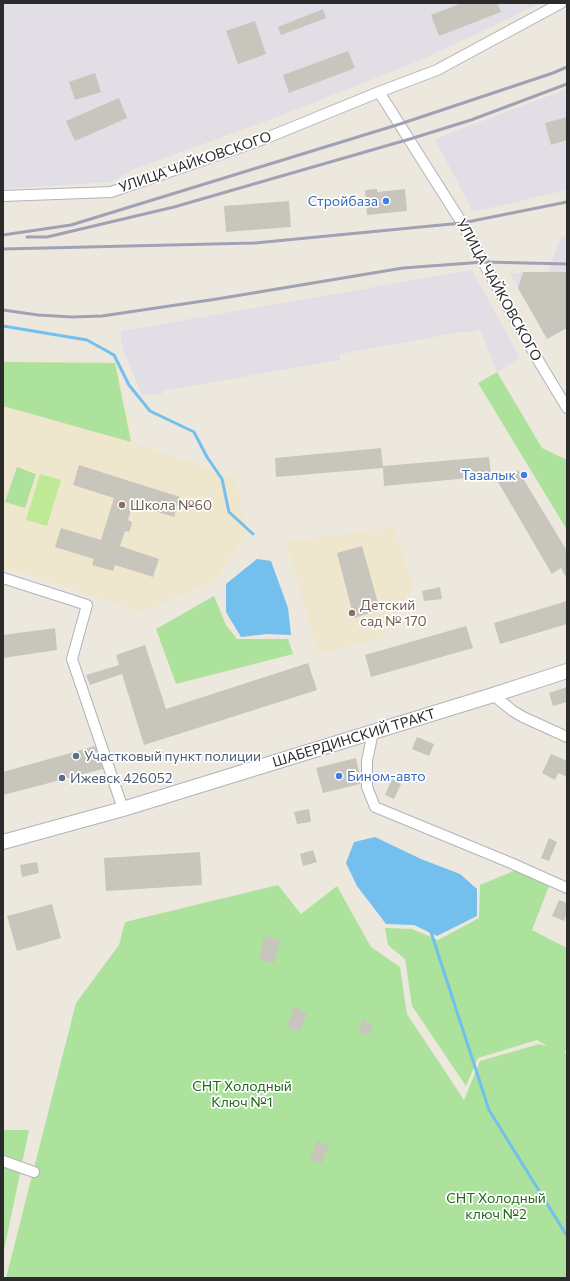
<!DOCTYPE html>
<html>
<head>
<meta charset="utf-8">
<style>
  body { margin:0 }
  #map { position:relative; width:570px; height:1281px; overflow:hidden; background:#ede8de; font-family:Commissioner,sans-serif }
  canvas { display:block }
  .frame { position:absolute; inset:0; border:4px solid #2b2b2b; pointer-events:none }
</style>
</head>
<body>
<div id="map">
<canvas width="570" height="1281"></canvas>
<div class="frame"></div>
</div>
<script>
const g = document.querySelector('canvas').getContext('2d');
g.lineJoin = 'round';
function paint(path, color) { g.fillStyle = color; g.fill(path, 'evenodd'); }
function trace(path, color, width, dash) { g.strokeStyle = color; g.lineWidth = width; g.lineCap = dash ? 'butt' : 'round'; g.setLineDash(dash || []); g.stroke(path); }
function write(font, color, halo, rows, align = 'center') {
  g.font = font + ' Commissioner,sans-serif'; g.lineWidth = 3.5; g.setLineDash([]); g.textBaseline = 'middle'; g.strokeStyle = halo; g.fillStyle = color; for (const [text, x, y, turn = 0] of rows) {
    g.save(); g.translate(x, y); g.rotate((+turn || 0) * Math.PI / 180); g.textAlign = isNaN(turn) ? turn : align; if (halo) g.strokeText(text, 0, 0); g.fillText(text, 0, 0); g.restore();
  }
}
paint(new Path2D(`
  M3 3H541L421 60 272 119 134 169 111 182 3 189Z
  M567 89V190L473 212 435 139Z
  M567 235V329L566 328 547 339 510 273 548 272 561 237Z
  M472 270 520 358 497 372 480 329 468 333 467 331 340 354V360L162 391V394L142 395 123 349 121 340 122 331Z`), '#e1dee5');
paint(new Path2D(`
  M3 360 116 361 134 443 235 477 247 533 215 581 142 612 3 567Z
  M394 527 413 588 382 638 318 654 286 542Z`), '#eee7ce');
paint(new Path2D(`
  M3 362 115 363 131 442 3 406Z
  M497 372 542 448 567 460V530L478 383Z
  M17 467 36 474 25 508 5 502Z
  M214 596 226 625 237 639H288L293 654 176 684 156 629Z
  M516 870 549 886 532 930 567 948V1049L564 1052 567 1053V1278H6L76 1003 119 945 125 922 278 885 301 914 337 886 371 947 400 967 407 1014 464 1100 480 1061 539 1044 547 1046 537 1040 478 1058 466 1086 412 1006 405 959 388 945 385 928 412 929 438 940 479 918 480 885Z
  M3 1130H29L3 1255Z`), '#ace29b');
paint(new Path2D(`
  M40 474 61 480 47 526 26 520Z`), '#bee997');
paint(new Path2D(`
  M257 559 271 561 288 608 291 635 267 634 241 637 226 612V584Z
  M375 837 421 859 460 874 477 889V916L437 936 414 925 386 924 357 886 346 863 354 842Z`), '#73bfed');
trace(new Path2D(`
  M3 326 87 340 114 355 129 385 150 411 194 432 207 457 222 479 229 512 253 534
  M430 929 489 1110 567 1236`), '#73bfed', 3);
paint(new Path2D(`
  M462 3H497L501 12 439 36 431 15Z
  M323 9 326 18 281 35 278 27Z
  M255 21 266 54 238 64 226 31Z
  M348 51 355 68 289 93 283 75Z
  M95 73 101 92 75 100 69 82Z
  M119 98 127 118 75 141 66 121Z
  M567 117V140L551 145 545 123Z
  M377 189V192L405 189 407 211 367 215 365 190Z
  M289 201 291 227 226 232 224 206Z
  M523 272H567V328L547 339 518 288Z
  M381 448 383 466 489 457 491 476 384 486 383 468 276 477 275 458Z
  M79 465 180 497 174 517 133 504 128 520 132 522 131 527 129 532 125 531 120 546 159 559 153 577 115 565 113 571 92 565 94 559 55 547 61 528 101 540 114 498 73 485Z
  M518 470 567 551V579L561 568 552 574 498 482Z
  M362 546 380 610 354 618 337 553Z
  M440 587 442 599 424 601 422 591Z
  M567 601V624L500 644 494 623Z
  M466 626 473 648 371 677 365 655Z
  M55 628 57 650 3 658V635Z
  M145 645 166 709 308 663 317 690 144 745 122 674 90 685 86 675 119 665 116 655Z
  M567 687V702L553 706 549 693Z
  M417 737 434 744 429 756 412 749Z
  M95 746 103 769 3 795V772Z
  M551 754 567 761V777L558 773 555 780 542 773Z
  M356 758 360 776V784L323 793 316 768Z
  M392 779 401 784 394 799 385 795Z
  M309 809 311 822 297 824 294 812Z
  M549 838 557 842 549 861 541 858Z
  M313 850 317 862 303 866 300 854Z
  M200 852 202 885 106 891 104 858Z
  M37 862 39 873 22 877 20 865Z
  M559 900 567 903V913L564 921 552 916Z
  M52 904 61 938 17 951 7 916Z
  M264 936 280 940 274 963 259 959Z
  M295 1007 307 1013 299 1032 286 1027Z
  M363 1020 373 1024 368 1036 358 1032Z
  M317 1141 329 1146 321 1164 310 1159Z`), '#c8c5bd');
const minor = new Path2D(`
  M379 92 462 223 488 271 541 365 567 408
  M3 196 111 192 264 139 379 92 437 70 561 3
  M3 578 87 605 72 659 123 809
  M493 695 513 711 523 717 567 737
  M373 732 367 761V787L375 807 511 863 567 888
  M3 1161 34 1172`);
const secondary = new Path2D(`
  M3 842 123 809 493 695 567 671`);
trace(minor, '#b1b2be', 12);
trace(secondary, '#b1b2be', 16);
trace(minor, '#fff', 10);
trace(secondary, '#fff', 14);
trace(new Path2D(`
  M3 235 71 225 400 124 553 73 567 67
  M27 237H47L174 207 410 139 471 120 567 84
  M3 249 255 243 462 223 567 202
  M3 310 38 315 72 317 102 316 217 299 403 268 484 262 567 264`), '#a0a1b5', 3);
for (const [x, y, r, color] of [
  [386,201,4,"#3f7fe0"],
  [524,475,4,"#3f7fe0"],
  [122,505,4,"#8d6e63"],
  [352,613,4,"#8d6e63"],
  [76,756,4,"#5c6f8a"],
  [339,776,4,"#3f7fe0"],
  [62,778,4,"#5c6f8a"]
]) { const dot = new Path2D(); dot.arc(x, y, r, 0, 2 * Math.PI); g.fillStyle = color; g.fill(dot); trace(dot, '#fff', 1.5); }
write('14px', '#2b2b2b', '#fff', [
  ["УЛИЦА ЧАЙКОВСКОГО",195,162,-19],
  ["УЛИЦА ЧАЙКОВСКОГО",499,290,61],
  ["ШАБЕРДИНСКИЙ ТРАКТ",354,738,-17]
]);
write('14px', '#366cbe', '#fff', [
  ["Стройбаза",378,201],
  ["Тазалык",516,475],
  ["Бином-авто",347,776,"left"]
], 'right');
write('14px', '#785e54', '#fff', [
  ["Школа №60",130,505],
  ["Детский",360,605],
  ["сад № 170",360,621]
], 'left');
write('14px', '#4e5e75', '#fff', [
  ["Участковый пункт полиции",84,756],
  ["Ижевск 426052",70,778]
], 'left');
write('14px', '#23681c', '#fff', [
  ["СНТ Холодный",242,1086],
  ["Ключ №1",242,1102],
  ["СНТ Холодный",496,1198],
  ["ключ №2",496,1214]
]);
</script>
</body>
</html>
